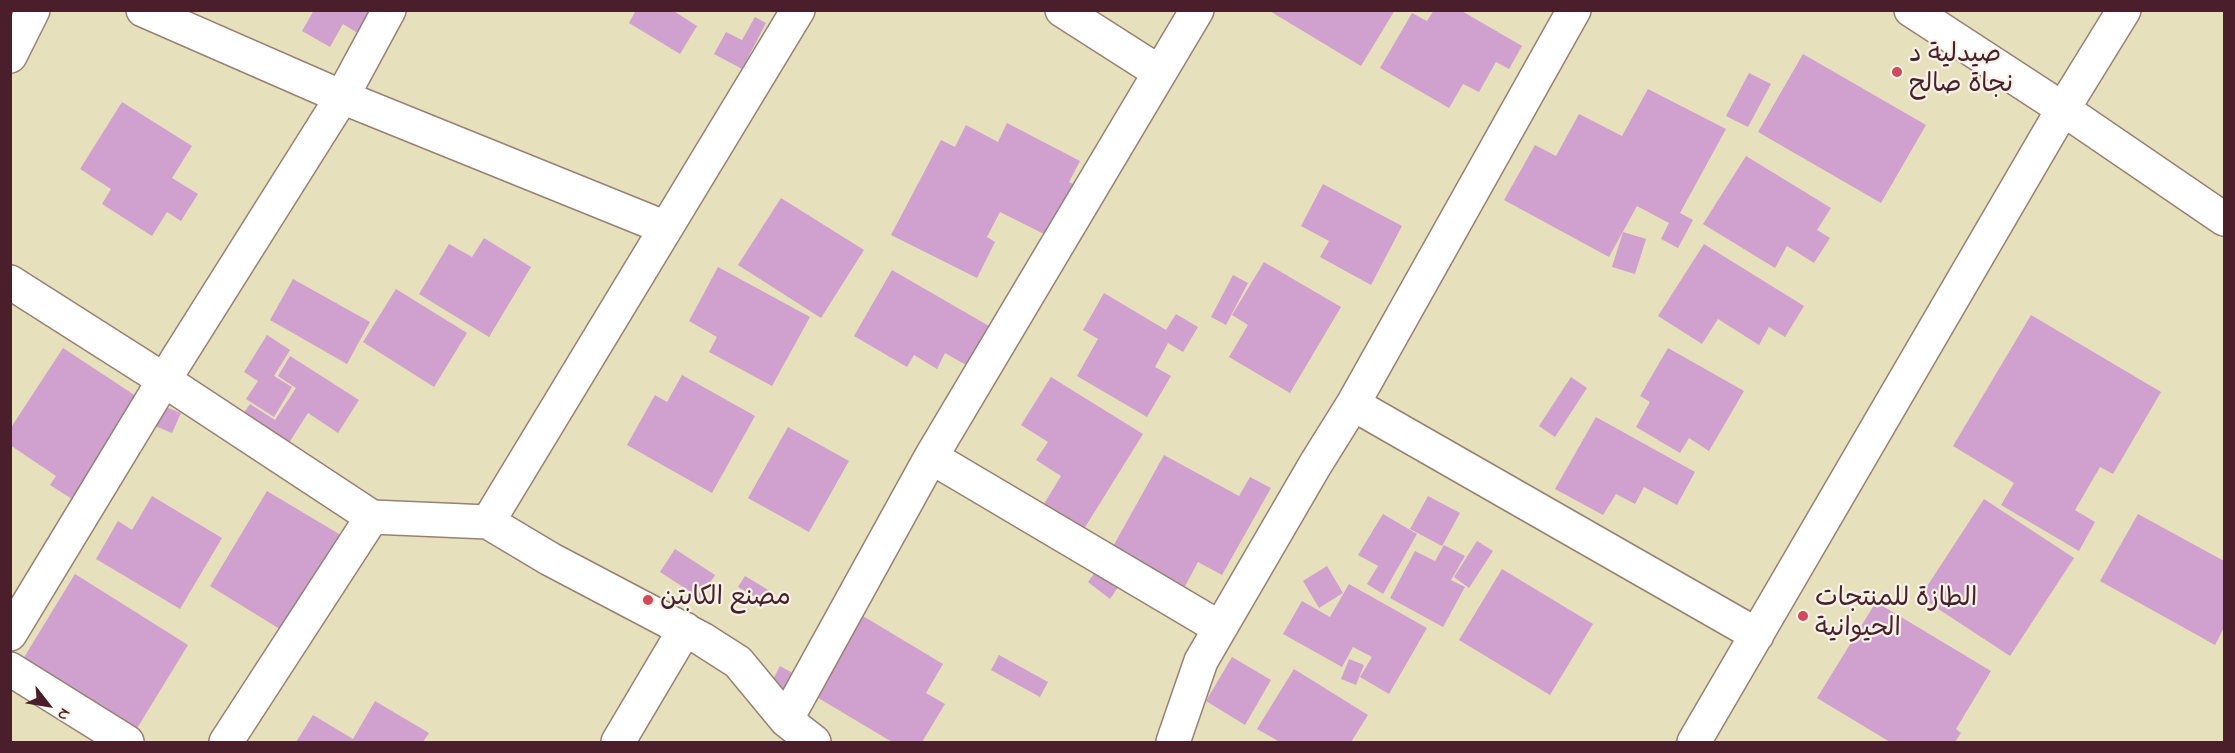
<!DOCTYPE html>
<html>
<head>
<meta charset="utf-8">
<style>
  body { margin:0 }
  #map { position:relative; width:2235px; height:753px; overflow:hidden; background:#e7e0bc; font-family:"Indie Flower",sans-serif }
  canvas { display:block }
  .frame { position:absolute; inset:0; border:12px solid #4a1f2b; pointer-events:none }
  .north { position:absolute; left:18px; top:675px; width:60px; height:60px; -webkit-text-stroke:4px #f7f3e8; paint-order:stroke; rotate:121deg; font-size:16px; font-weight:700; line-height:24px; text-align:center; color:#4a1f2b }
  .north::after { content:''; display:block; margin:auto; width:21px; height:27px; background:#4a1f2b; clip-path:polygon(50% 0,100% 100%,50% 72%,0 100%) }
</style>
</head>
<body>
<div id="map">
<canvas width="2235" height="753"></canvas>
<div class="frame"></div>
<div class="north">N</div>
</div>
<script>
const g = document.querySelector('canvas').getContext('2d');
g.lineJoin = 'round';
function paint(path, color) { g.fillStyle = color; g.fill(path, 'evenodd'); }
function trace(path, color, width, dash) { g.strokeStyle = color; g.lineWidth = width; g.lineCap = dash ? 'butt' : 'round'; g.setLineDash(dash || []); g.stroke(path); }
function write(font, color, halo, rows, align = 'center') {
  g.font = font + ' "Indie Flower","Playpen Sans Arabic",sans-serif'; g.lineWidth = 4.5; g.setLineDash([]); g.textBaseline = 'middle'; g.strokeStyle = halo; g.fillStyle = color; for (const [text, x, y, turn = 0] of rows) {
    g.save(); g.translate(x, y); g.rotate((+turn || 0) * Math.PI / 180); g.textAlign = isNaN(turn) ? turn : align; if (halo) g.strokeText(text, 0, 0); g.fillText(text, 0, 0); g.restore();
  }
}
paint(new Path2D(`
  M314 10H378L364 37 343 24 330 47 302 31Z
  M636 10H672L697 26 680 54 629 23Z
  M1268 10H1395L1361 66Z
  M1434 10H1460L1522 46 1509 69 1496 62 1479 92 1463 84 1449 108 1380 68 1412 13 1427 21Z
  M755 17 766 23 742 69 714 54 726 32 742 40Z
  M1803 54 1926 125 1881 203 1758 132Z
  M1749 73 1771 84 1748 127 1726 116Z
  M1648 89 1726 129 1680 213 1693 220 1678 248 1661 239 1669 223 1637 206 1609 257 1504 200 1535 145 1556 156 1579 114 1622 136Z
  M122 102 192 146 172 178 198 194 181 221 167 212 152 236 102 204 111 189 80 169Z
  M1007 123 1080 161 1069 182 1080 188 1054 239 1000 212 987 237 995 242 977 278 891 235 941 140 955 147 966 125 998 142Z
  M1746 156 1831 208 1817 230 1830 238 1814 263 1787 246 1775 268 1703 224Z
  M1323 184 1402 226 1371 285 1320 257 1329 241 1301 226Z
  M781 198 864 250 821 318 738 265Z
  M1623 232 1646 239 1635 274 1612 267Z
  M484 238 531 267 489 337 419 294 449 244 472 257Z
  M1704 244 1804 306 1785 337 1769 327 1759 345 1718 319 1702 344 1658 316Z
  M1264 262 1341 307 1290 393 1229 357 1248 325 1232 315Z
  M718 267 810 317 772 386 709 352 717 337 689 321Z
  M892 270 989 326 966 365 945 353 937 369 914 355 907 367 854 336Z
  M1233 275 1248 283 1226 325 1211 317Z
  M293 279 370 322 347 364 270 320Z
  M396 289 467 333 434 387 363 342Z
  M1104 293 1166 330 1176 314 1198 327 1183 352 1168 343 1155 367 1171 376 1147 417 1077 376 1098 339 1083 330Z
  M2031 315 2161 392 2113 474 2100 467 2075 510 2095 522 2079 551 2001 505 2014 483 1953 446Z
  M267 335 290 350 274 376 292 387 274 417 246 399 258 381 244 372Z
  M63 348 145 402 80 504 50 485 56 476 10 445V429Z
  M1668 348 1744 391 1709 451 1689 438 1680 453 1636 427 1650 402 1640 396Z
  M290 356 359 400 338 433 308 413 287 446 241 417 250 404 275 420 296 388 278 376Z
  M682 375 755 416 712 493 627 445 655 395 667 402Z
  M1051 377 1143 434 1079 537 1039 512 1061 476 1036 460 1048 442 1021 425Z
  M1571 377 1587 388 1555 437 1539 426Z
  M158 404 181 413 172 433 150 424Z
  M1596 417 1695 472 1677 505 1644 487 1635 504 1616 494 1603 515 1555 489Z
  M788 427 849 461 809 532 748 498Z
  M1164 455 1239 496 1250 477 1271 488 1222 575 1198 562 1183 590 1111 550Z
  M267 491 344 537 291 636 210 586Z
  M152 496 222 538 180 609 96 559 118 521 132 530Z
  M1428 496 1460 513 1442 546 1410 529Z
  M1984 499 2074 558 2010 656 1920 597Z
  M1383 514 1417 534 1383 594 1367 584 1378 566 1358 555Z
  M2138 514 2224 561V628L2215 645 2100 581Z
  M1477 541 1493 551 1469 588 1454 577Z
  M1444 545 1465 556 1451 580 1465 587 1443 627 1390 598 1415 551 1435 561Z
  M675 549 715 575 700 598 660 572Z
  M1327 566 1343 593 1319 608 1303 581Z
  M1099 567 1121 583 1110 599 1088 582Z
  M1502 569 1593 624 1550 695 1459 640Z
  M75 574 188 645 136 730 23 659Z
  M745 576 775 594 769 605 738 587Z
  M1349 584 1427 628 1389 694 1360 677 1372 657 1353 647 1342 667 1283 634 1302 601 1330 617Z
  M1876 602 1991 671 1956 729 1961 733 1955 742H1890L1817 698Z
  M863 616 943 664 926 693 945 704 922 742H892L815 696Z
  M999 655 1048 682 1040 697 991 670Z
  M1232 657 1271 680 1245 725 1206 701Z
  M1349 659 1364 665 1356 685 1341 679Z
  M780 666 798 676 789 692 771 683Z
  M1294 669 1368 715 1351 742H1280L1257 729Z
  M375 701 429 733 423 742H296L313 715 353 739Z`), '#d0a0cf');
const street = new Path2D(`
  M143 10 342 97 666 228
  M1062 10 1159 72
  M10 56 33 10
  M10 282 164 380 372 517 488 522 550 559 702 639 738 662 786 720 814 742
  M1353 404 1757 635
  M931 457 1220 628
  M488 522 798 10
  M10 634 164 380 342 97 389 10
  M10 669 127 742
  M786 720 931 457 1197 10
  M226 742 372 517
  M618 742 685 629
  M1173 742 1201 661 1315 465 1353 404 1574 10
  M1694 742 2063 109 2124 10`);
const secondary = new Path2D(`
  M1911 10 2063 109 2224 219`);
trace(street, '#988074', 36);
trace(secondary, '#988074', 36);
trace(street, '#fff', 33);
trace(secondary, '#fff', 33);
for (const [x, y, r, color] of [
  [1897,72,6,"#d1495b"],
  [648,600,6,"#d1495b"],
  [1803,616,6,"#d1495b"]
]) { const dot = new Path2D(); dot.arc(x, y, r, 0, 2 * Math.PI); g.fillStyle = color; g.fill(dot); trace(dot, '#f7f3e8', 2); }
write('26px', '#4a1f2b', '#f7f3e8', [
  ["صيدلية د",1909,57],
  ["نجاة صالح",1909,87],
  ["مصنع الكابتن",660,600],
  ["الطازة للمنتجات",1815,601],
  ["الحيوانية",1815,631]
], 'left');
</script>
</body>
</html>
